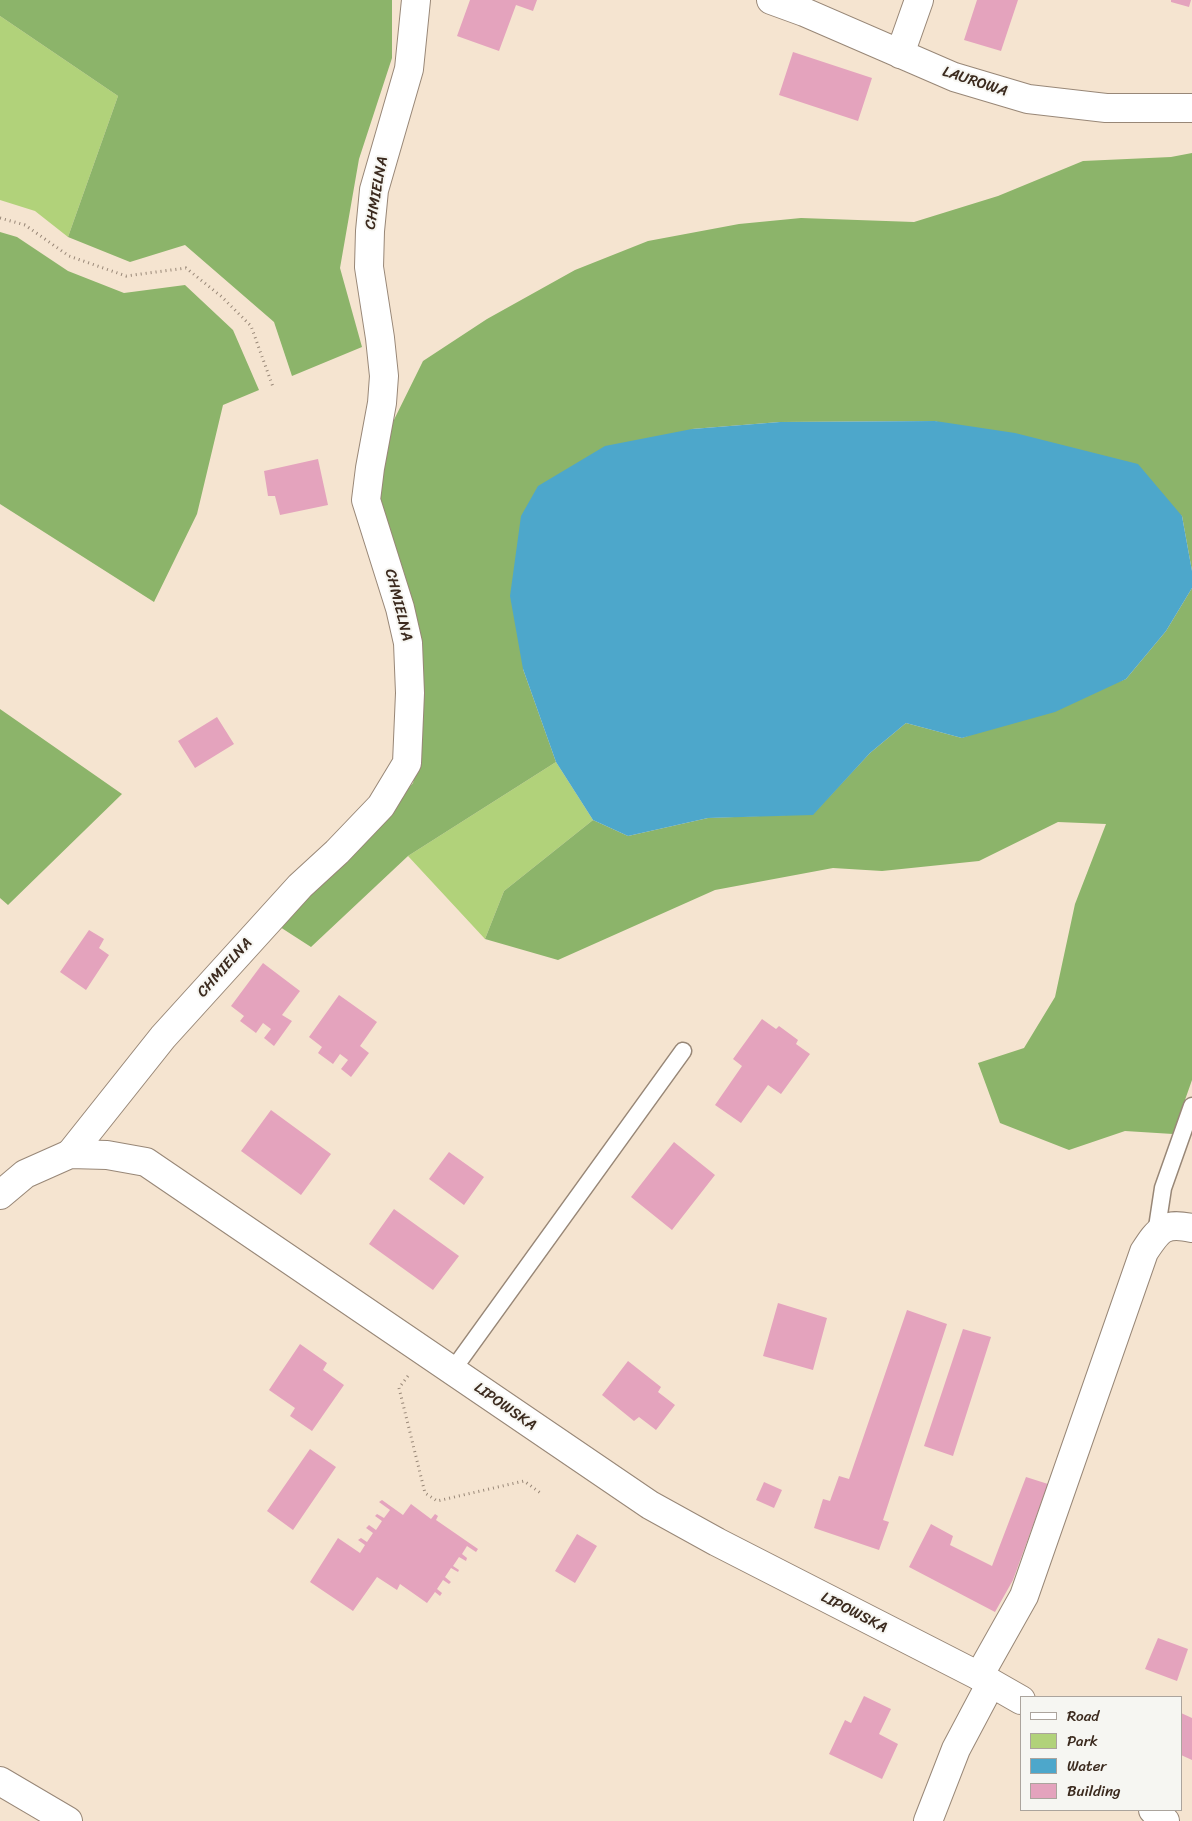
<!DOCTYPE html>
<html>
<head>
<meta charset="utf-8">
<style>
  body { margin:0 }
  #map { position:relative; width:1192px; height:1821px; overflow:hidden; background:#f5e4d0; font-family:Sriracha,sans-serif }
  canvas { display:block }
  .legend { position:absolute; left:1020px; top:1696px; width:162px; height:115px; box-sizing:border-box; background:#f6f6f2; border:1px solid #aba49d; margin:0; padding:6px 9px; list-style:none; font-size:15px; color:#3b2a1e }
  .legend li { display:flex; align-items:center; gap:10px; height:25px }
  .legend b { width:25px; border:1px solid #aba49d }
</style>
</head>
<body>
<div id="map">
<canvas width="1192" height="1821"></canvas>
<ul class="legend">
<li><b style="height:6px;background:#fff"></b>Road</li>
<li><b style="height:14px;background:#b1d27a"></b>Park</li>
<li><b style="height:14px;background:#4da7cb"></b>Water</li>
<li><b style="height:14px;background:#e4a3bd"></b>Building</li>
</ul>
</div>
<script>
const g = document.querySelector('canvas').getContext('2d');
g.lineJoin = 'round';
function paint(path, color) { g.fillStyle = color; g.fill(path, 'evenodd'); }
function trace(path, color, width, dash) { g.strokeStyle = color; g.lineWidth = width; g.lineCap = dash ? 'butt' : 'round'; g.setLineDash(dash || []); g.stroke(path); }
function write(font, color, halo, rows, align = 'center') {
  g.font = font + ' Sriracha,sans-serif'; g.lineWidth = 4; g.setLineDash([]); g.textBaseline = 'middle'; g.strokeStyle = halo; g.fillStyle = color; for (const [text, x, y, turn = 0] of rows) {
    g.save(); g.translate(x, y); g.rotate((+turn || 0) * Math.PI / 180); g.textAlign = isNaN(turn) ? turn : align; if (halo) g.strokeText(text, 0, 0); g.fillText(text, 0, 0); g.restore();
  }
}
paint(new Path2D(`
  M0 16 118 96 68 237 35 211 0 200Z
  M556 762 593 820 504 891 485 939 408 856Z`), '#b1d27a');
paint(new Path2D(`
  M0 0H392V58L359 159 340 268 362 347 292 376 274 322 185 245 130 262 68 237 118 96 0 16Z
  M1192 153V571L1182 516 935 421 780 422 692 429 523 669 556 762 408 856 311 947 280 927 350 855 413 783 420 750 424 712 416 639 404 572 380 506 384 440 423 361 487 319 575 270 648 241 739 224 801 218 914 222 998 196 1083 161 1171 157Z
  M0 232 17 237 68 271 124 293 185 285 233 330 259 390 223 405 197 514 154 602 0 504Z
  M1192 588V1080L1173 1134 1125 1131 1069 1150 1000 1123 978 1063 1024 1048 1055 997 1075 904 1106 824 1058 822 979 861 882 871 833 868 715 890 558 960 485 939 504 891 593 820 628 836 708 818 813 814 870 753 906 723 962 738 1126 679 1166 631Z
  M0 709 122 794 8 905 0 898Z`), '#8cb46a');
paint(new Path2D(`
  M935 421 1015 433 1138 464 1182 516 1192 571V588L1166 631 1126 679 1055 712 962 738 906 723 870 753 813 815 708 818 628 836 593 820 556 762 523 669 510 596 521 516 538 486 605 446 692 429 780 422Z`), '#4da7cb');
paint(new Path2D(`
  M470 0H537L533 11 516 5 499 51 457 36Z
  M977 0H1018L1001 51 964 40Z
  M1171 0H1191L1189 7 1171 2Z
  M793 52 872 78 858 121 779 95Z
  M318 459 328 505 280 515 275 496H268L264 471Z
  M217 717 234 744 195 768 178 741Z
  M89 930 104 939 99 948 109 955 86 990 60 972Z
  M263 963 300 991 282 1015 292 1021 274 1046 264 1038 271 1029 263 1023 256 1033 240 1021 244 1016 231 1006Z
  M339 995 377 1022 360 1046 369 1053 351 1077 341 1069 348 1060 340 1054 333 1064 318 1053 322 1047 309 1037Z
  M762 1019 776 1029 779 1026 798 1040 796 1044 810 1054 781 1094 768 1085 741 1123 715 1105 742 1066 733 1059Z
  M271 1110 331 1154 301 1195 241 1151Z
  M674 1142 715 1175 672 1230 631 1197Z
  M449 1152 484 1177 464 1205 429 1179Z
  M394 1209 459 1256 433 1290 369 1244Z
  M778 1303 827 1318 813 1370 763 1356Z
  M907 1310 947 1324 883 1520 889 1522 879 1550 814 1528 823 1499 830 1501 839 1476 849 1479Z
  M963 1329 991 1337 953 1456 924 1446Z
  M300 1344 327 1363 323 1370 344 1385 312 1431 290 1416 295 1408 269 1390Z
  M628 1361 661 1387 658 1392 675 1405 656 1430 639 1417 634 1421 602 1395Z
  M310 1449 336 1467 293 1530 267 1511Z
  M1026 1477 1048 1484 1013 1580 995 1612 909 1567 931 1524 953 1536 950 1545 992 1566Z
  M764 1482 782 1490 774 1508 756 1500Z
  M382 1500 403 1515 411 1504 431 1519 435 1514 438 1516 436 1520 478 1549 476 1552 467 1546 462 1554 467 1558 466 1561 459 1557 453 1566 459 1570 458 1572 451 1568 445 1577 451 1582 449 1584 443 1580 437 1589 442 1593 440 1596 435 1592 427 1603 400 1584 397 1590 377 1577 353 1611 310 1582 338 1538 360 1553 365 1545 358 1540 361 1538 367 1542 373 1533 366 1528 369 1525 376 1530 382 1521 375 1516 377 1514 384 1518 390 1510 379 1502Z
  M577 1534 597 1546 575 1583 555 1571Z
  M1158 1638 1188 1649 1177 1681 1145 1669Z
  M864 1696 891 1709 879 1734 898 1744 882 1779 829 1754 845 1720 851 1723Z
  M1181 1713 1192 1718V1760L1181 1755Z`), '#e4a3bd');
const lane = new Path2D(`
  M1156 1234 1163 1188 1192 1106
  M452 1371 683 1051`);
const street = new Path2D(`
  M771 0 804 12 954 77 1028 99 1106 108H1192
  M900 54 919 0
  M70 1154 163 1037 300 886 337 852 381 806 407 763 410 693 408 643 400 608 366 500 370 468 382 403 384 376 380 338 369 267 370 231 374 190 409 69 416 0
  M979 1676 1024 1596 1144 1252C1159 1229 1164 1222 1192 1228
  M0 1781 68 1821
  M928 1821 956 1749 991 1683`);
const secondary = new Path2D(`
  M0 1195 25 1174 70 1154 107 1155 146 1162 650 1505 717 1542 979 1676 1021 1700
  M1153 1810 1165 1821`);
trace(lane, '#988777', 19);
trace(street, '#988777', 30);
trace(secondary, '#988777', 30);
trace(new Path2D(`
  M0 218 25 225 69 256 126 276 186 268 222 297 251 326 273 387
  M408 1376 399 1388 425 1493 437 1501 524 1481 542 1494`), '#988777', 3, [1, 4]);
trace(lane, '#fff', 16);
trace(street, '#fff', 28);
trace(secondary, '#fff', 28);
write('15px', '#3b2a1e', '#f6f6f2', [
  ["LAUROWA",975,82,18],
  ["CHMIELNA",377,193,-80],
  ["CHMIELNA",398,605,76],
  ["CHMIELNA",225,968,-48],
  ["LIPOWSKA",505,1407,35],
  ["LIPOWSKA",854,1613,27]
]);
</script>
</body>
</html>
